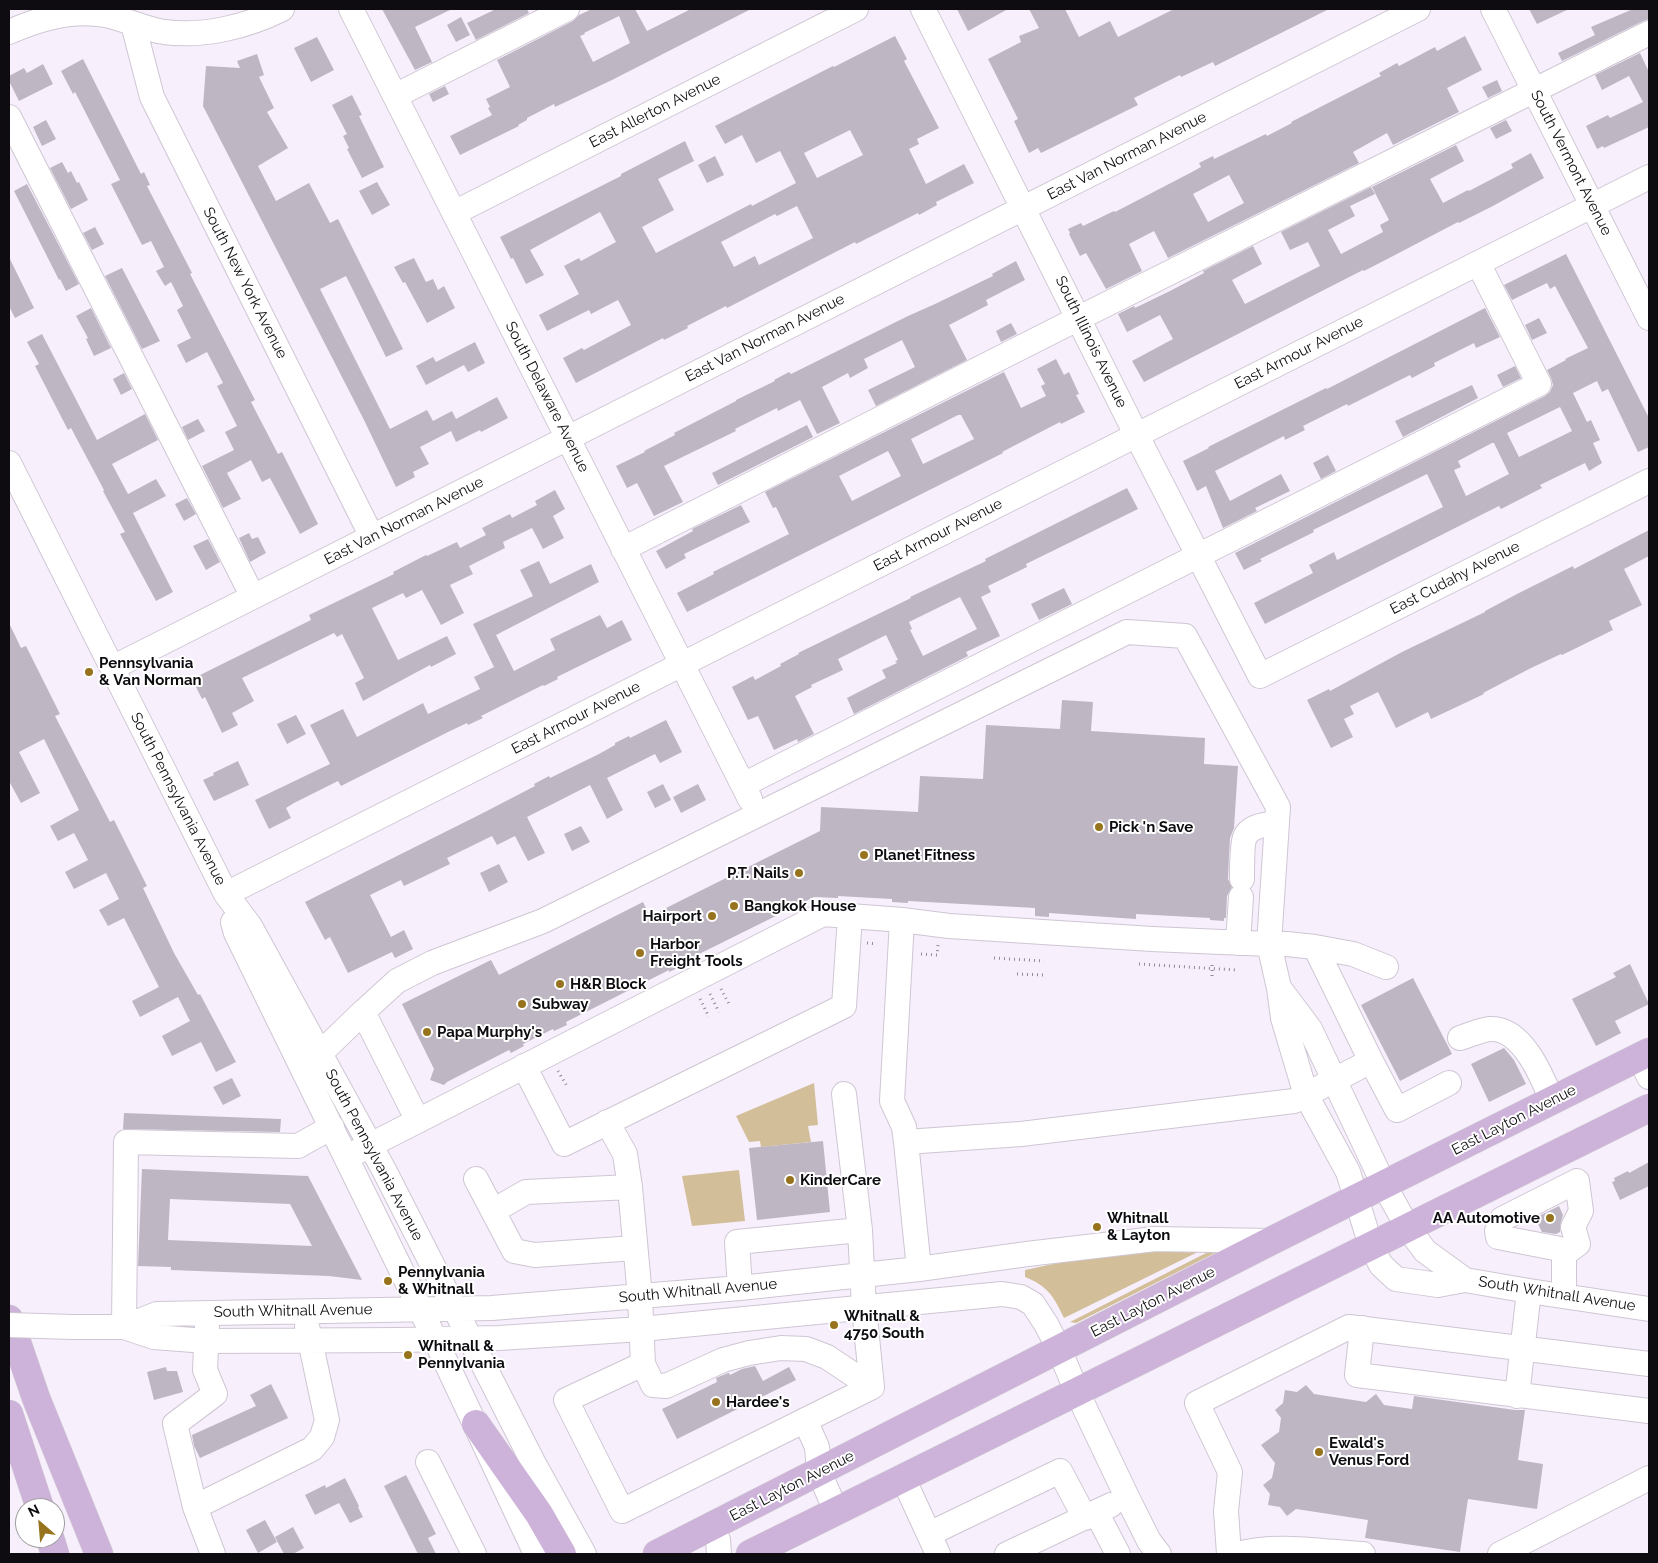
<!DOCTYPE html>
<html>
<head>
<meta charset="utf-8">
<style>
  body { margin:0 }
  #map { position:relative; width:1658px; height:1563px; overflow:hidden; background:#f8effd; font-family:Raleway,sans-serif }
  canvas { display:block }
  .frame { position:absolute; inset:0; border:10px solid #0e0c10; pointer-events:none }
  .north { position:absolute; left:15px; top:1498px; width:50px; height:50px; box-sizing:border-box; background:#fff; border:1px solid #9f9e9f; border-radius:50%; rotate:333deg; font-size:14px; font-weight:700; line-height:20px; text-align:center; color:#0e0c10 }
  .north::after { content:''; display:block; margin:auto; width:18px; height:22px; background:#97731d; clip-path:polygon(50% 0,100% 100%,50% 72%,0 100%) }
</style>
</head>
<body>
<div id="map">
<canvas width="1658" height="1563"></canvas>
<div class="frame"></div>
<div class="north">N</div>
</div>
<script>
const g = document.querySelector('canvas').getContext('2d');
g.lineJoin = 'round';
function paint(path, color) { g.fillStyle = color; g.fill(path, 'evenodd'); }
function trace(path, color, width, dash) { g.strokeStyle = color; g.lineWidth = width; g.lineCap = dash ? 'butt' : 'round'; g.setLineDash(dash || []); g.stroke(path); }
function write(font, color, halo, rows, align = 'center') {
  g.font = font + ' Raleway,sans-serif'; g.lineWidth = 4; g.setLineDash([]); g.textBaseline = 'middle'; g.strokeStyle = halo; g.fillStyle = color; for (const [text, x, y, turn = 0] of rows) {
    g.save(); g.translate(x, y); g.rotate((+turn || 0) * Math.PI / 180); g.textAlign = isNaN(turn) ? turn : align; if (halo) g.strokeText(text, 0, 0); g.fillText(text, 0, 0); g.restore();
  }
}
paint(new Path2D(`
  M814 1083 818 1125 808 1126 811 1142 761 1147 760 1141 749 1142 736 1116Z
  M739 1170 745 1221 692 1226 682 1176Z
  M1204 1249 1064 1318C1054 1297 1048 1286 1025 1277V1270L1114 1251Z
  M1212 1250H1215L1217 1252 1076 1323 1070 1322Z`), '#d2bf9a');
paint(new Path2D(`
  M382 9H452L415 27 432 62 415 70Z
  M496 9H527L529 13 476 40 467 23Z
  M592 9H635L647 31 691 9H751L612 80 555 107 554 104 527 118V120L518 125 519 126 460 155 450 136 492 115 488 108 490 107 486 99 510 87 497 60 573 21 579 15ZM619 16 630 43 593 62 580 36 585 34 584 33Z
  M957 9H1008L968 31Z
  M1029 9H1065L1079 37 1110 21 1118 37 1174 9H1329L1215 66 1213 62 1181 77 1180 75 1134 98 1138 105 1041 153 1038 148 1029 153 1014 121 1018 119 988 59 1021 42 1019 36 1039 28Z
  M1529 9H1569L1537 24Z
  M1633 9H1649V19L1643 21 1562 61 1558 53 1595 35 1591 27Z
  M461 17 470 35 456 42 447 25Z
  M895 36 907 59 904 61 939 128 917 139 919 144 909 149 926 184 964 164 974 183 936 202 937 205 919 215 918 213 856 244 855 242 756 293 727 308 726 306 687 326 688 328 664 340 663 338 576 383 563 358 582 348 584 350 631 325 618 300 591 314 589 310 547 331 539 315 579 294 564 266 579 258 581 261 616 242 600 212 530 250 544 275 526 284 513 258 511 259 500 237 621 176V174L685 141 694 161 658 179 674 210 642 227 656 253 751 204 752 206 796 183 780 151 756 163 742 135 725 144 715 126 833 66 834 67ZM850 130 863 155 817 178 804 153ZM797 206 813 238 759 265 755 256 734 267 721 242 775 214 777 216Z
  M1465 36 1482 70 1447 88 1459 112 1393 145 1387 133 1353 152 1359 163 1168 258 1154 231 1129 244 1142 271 1106 289 1086 253 1080 256 1069 234 1070 233 1068 229 1081 223 1083 226 1114 211 1115 212 1192 172 1201 167 1199 163 1213 156 1214 159 1266 134 1267 136 1292 123 1291 122 1381 76 1379 73 1397 63 1399 66 1435 47 1437 51ZM1229 175 1244 203 1208 222 1193 194Z
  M317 37 334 70 311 82 294 48Z
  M1640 53 1649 72V127L1604 148 1603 146 1597 149 1586 126 1608 115 1610 118 1643 102 1629 76 1602 90 1595 75Z
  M257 54 264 75 259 77 274 108 267 112 288 148 258 166 276 201 309 183 330 223 338 219 403 349 386 357 346 276 320 289 390 429 427 410 433 421 452 411 456 419 497 397 508 418 481 432 480 430 456 442 451 431 420 447 429 464 413 472 415 477 396 487 364 420 203 106 206 66 240 68 237 61Z
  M83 59 141 174 144 172 150 185 147 186 192 273 190 274 255 400 251 402 278 454 282 452 318 524 300 534 270 478 262 482 251 460 227 473 241 499 223 508 202 466 234 450 225 432 237 426 217 386 223 383 207 352 186 363 177 345 191 338 177 310 183 306 171 282 165 286 156 271 164 267 151 241 142 245 111 184 120 180 75 92 73 94 61 71Z
  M43 64 53 84 19 101 9 81V76L24 68 27 73Z
  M1497 80 1502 91 1488 98 1482 87Z
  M445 86 449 94 433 102 429 94Z
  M352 95 362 115 359 116 384 167 362 178 347 149 349 148 343 136 347 134 332 105Z
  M46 120 56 139 42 146 33 127Z
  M1506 120 1512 131 1496 139 1490 128Z
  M1456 145 1464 161 1430 179 1443 203 1468 190 1469 191 1513 168 1511 164 1531 153 1544 178 1491 207 1459 223 1458 222 1395 255 1364 271 1363 270 1144 382 1132 361 1173 339 1160 315 1127 332 1118 314 1134 306 1135 308 1170 291 1204 273 1203 271 1253 246 1262 264 1232 280 1245 304 1320 266 1308 242 1290 250 1281 232 1371 187 1375 194 1350 206 1355 216 1328 230 1341 254 1383 232 1380 225 1389 220 1372 187Z
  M715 156 724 175 707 183 698 165Z
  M62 162 68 173 71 171 77 183 79 182 88 200 71 209 50 168Z
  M377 182 390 205 372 215 359 191Z
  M27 184 79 284 66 291 60 279 59 280 14 191Z
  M95 227 104 244 92 250 83 233Z
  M1566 254 1649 418V447L1638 452 1608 389 1602 392 1597 381 1573 393 1587 422 1591 420 1600 440 1593 443 1602 463 1589 471 1585 463 1540 485 1542 488 1501 509 1499 506 1477 517 1265 624 1254 603 1313 573 1309 565 1334 552 1337 560 1443 507 1427 474 1313 530 1314 532 1260 559 1262 561 1244 570 1235 553 1545 396 1550 392 1553 385 1551 378 1547 370 1566 360 1565 359 1588 348 1555 286 1550 289 1547 283 1512 300 1504 285ZM1560 407 1572 431 1519 457 1507 433ZM1492 443H1494L1509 474 1466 496 1454 470 1461 467 1458 461Z
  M9 257 34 308 15 318 9 306Z
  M414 258 426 282 433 279 438 290 444 286 455 308 427 323 405 282 403 283 394 267Z
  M1016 261 1025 280 986 300 988 305 949 325 967 360 876 406 868 390 915 367 902 340 864 359 868 368 850 378 848 373 822 387 840 423 817 434 800 400 778 411 777 408 735 429 736 431 664 466 683 502 654 516 637 483 627 488 616 466 645 452 644 451 675 435 674 433 736 401V400L775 381 774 380 789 372 791 374 908 316 935 304 993 276 992 274Z
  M122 268 160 341 142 349 105 276Z
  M91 308 111 348 94 356 86 339 88 338 76 316Z
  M1485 308 1500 337 1476 348 1474 343 1434 363 1435 366 1412 378 1410 375 1348 406 1347 404 1303 426 1305 430 1285 440 1284 436 1215 471 1230 501 1281 474 1290 491 1255 508 1257 511 1223 528 1206 486 1197 491 1183 461 1209 448 1208 447 1326 388 1327 389Z
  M1539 318 1547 333 1532 340 1525 325Z
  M1011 323 1017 334 1001 342 996 331Z
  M42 334 97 440 145 414 158 440 112 464 128 494 156 479 166 496 133 513 173 592 156 601 120 534 125 532 103 491 104 490 71 428 68 430 35 366 39 364 27 342Z
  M475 342 485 363 468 372 464 365 426 385 416 366 433 357 436 362Z
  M1056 359 1064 375 1069 372 1079 394 1076 395 1085 412 1061 424 1060 422 1002 452 1003 453 687 612 677 593 714 574 713 572 789 534 776 507 773 508 765 492 1004 372 1021 408 1046 396 1041 386 1045 384 1037 369ZM958 415H961L974 439 923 464 911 439ZM888 451 901 476 852 501 839 476Z
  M1515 366 1521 378 1503 387 1497 375Z
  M124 373 132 389 121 395 113 379Z
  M1472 385 1478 398 1403 437 1395 421Z
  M198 419 205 431 188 440 182 427Z
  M807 425 813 437 718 485 712 473Z
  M1328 455 1336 471 1321 479 1313 463Z
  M1127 488 1138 509 1026 564 1027 567 988 586 991 592 981 597 1000 636 966 652 968 656 854 714 847 698 886 678 882 670 897 663 895 661 898 660 886 635 838 659 843 670 811 685 812 687 795 696 814 734 798 742 797 739 774 750 758 716 748 720 732 687 753 676 755 680 781 666 780 664 799 654 798 653 911 598 910 597 986 561 985 559ZM960 597 977 629 923 656 910 630 912 629 909 622Z
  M555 490 565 509 553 516 564 538 543 549 532 528 503 542 505 548 469 566 473 574 450 585 464 613 441 625 422 590 406 598 403 593 372 608 398 660 447 636 456 654 431 667 430 665 363 701 355 683 364 678 342 634 337 637 334 633 242 678 254 701 232 713 238 725 222 733 205 697 202 699 192 679 311 620 309 615 394 574 393 572 426 555 427 556 457 542 460 548 486 535 482 528 510 514 512 518 537 505 535 501Z
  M187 498 196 514 184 521 175 504Z
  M741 505 750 522 684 554 686 558 666 569 656 551 693 531 692 529Z
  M1649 530V556L1624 569 1642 605 1609 621 1613 630 1562 655 1561 654 1531 668 1483 693 1484 694 1431 719 1428 712 1396 728 1378 692 1350 706 1354 714 1344 719 1353 737 1331 748 1307 700 1329 689 1330 691 1402 652 1485 612V611L1517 594 1573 566 1574 569Z
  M249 533 252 539 258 537 266 553 250 562 239 538Z
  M208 539 220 562 206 570 193 546Z
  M539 561 550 584 591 564 599 582 496 635 514 671 555 650 550 639 600 615 607 628 622 620 632 640 557 677 558 679 544 686 543 685 481 716 483 718 468 725 467 723 450 731 341 786 338 781 294 803 286 808 291 818 269 829 255 800 330 764 310 725 343 709 357 737 423 703 428 714 480 689 474 677 494 667 473 624 533 596 520 570Z
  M1064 588 1072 604 1039 620 1031 604Z
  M9 623 21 648 26 646 60 714 55 716 110 822 114 820 147 886 143 888 174 953 198 995 200 994 236 1062 216 1072 201 1042 172 1056 162 1036 190 1021 178 997 140 1017 132 1001 159 987 124 918 108 926 99 910 119 899 106 873 74 889 65 872 88 860 74 833 58 841 50 826 79 810 44 739 19 752 40 793 21 803 9 781Z
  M1062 700 1093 702 1091 731 1205 738 1204 764 1238 766 1234 828 1230 838 1229 856 1228 879 1232 887 1227 896 1226 918H1224V921L1210 920V918L1136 914V919L1049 913V917L1035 916V908L908 901V903L892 902V899L838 896V898L814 897 681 963 682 966 669 972V970L566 1022 567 1025 554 1031 553 1029 523 1044 524 1046 511 1053 509 1050 447 1082 444 1085 430 1080 434 1069 402 1004 491 960 499 975 643 902 650 916 820 831 821 807 918 812 920 776 983 779 986 725 1060 729Z
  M296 715 306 734 287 744 277 724Z
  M666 720 682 752 660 763 655 754 607 778 623 810 607 819 590 785 527 817 545 853 528 861 515 836 497 845 492 836 447 858 450 864 404 886 401 880 370 895 391 937 404 930 413 949 395 958 392 952 348 973 330 937 325 940 305 902 481 814 535 786 534 784 549 776 550 778 599 754 615 745V743L629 736 630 738Z
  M238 761 249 785 214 801 203 780 214 775 213 773Z
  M663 784 671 800 655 808 647 792Z
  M698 784 706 800 681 813 673 797Z
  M581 826 590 842 572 851 564 834Z
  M499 864 508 882 489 892 480 873Z
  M1630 964 1649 1004 1615 1021 1621 1033 1596 1046 1572 999 1616 977 1613 973Z
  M1413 978 1452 1054 1400 1081 1361 1005Z
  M1504 1048 1514 1060 1526 1084 1489 1102 1471 1064Z
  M232 1078 241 1096 223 1105 213 1087Z
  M124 1113 281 1119 280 1132 123 1129Z
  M823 1141 830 1212 757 1220 749 1148Z
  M1649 1162V1186L1620 1200 1612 1182 1615 1181 1614 1178 1628 1171 1629 1173Z
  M142 1169 308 1176 362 1280 329 1276 171 1270V1267L138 1266ZM170 1199 290 1204 312 1246 168 1240Z
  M1559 1206 1563 1215 1561 1222 1560 1232 1556 1234 1542 1232 1535 1218Z
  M755 1366 763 1381 789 1367 796 1380 677 1439 662 1409 717 1382 716 1378 728 1373H729L730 1375 742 1369Z
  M166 1367 167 1371H177L183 1392 154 1400 147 1372Z
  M271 1384 288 1418 200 1458 194 1446 192 1435 256 1406 250 1395Z
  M1306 1385 1314 1394 1366 1402 1376 1394 1384 1405 1412 1409 1414 1396 1515 1410H1525L1518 1460 1543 1464 1537 1509 1468 1499 1460 1552 1365 1538 1368 1520 1296 1509 1287 1516 1280 1507 1268 1505 1270 1494 1263 1485 1272 1478 1275 1463 1261 1445 1279 1432 1281 1418 1275 1410 1283 1403 1285 1390 1297 1392Z
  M406 1475 436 1534 428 1538 436 1554H418L384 1486Z
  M345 1478 359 1506 358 1507 363 1517 350 1523 339 1503 315 1515 305 1495 325 1485 326 1488Z
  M265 1520 277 1542 258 1553 246 1530Z
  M293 1527 304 1548 293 1554H284L275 1537Z`), '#beb6c2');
const minor = new Path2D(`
  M351 9 750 799
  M923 9 1136 434 1260 676 1649 481
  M1493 9 1649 318
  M133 24 152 97 372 537
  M9 32C38 19 73 9 105 15 125 19 144 29 164 32 204 37 246 27 282 9
  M395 96 567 9
  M9 117 253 597
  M454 213 856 9
  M9 463 226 894 250 926 384 1170 533 1462 584 1554
  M623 549 1095 310 1649 33
  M112 668 1418 9
  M743 785 1539 384 1478 263
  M1242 879C1242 870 1242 843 1245 837 1250 826 1266 824 1277 824
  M226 894 1649 177
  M850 916 902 920
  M233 922 236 933 435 1339 536 1554
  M1238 943 1241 897
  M1315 947 1353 954 1386 967
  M1280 989 1310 1029 1384 1185 1408 1228 1425 1251 1465 1280
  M363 1012 418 1121
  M1460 1038C1470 1035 1480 1030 1490 1029 1522 1027 1542 1076 1552 1101
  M1640 1057 1649 1077
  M1371 1061 1397 1110 1449 1083
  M303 1070 363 1012 397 981 432 963 543 921 1127 632 1185 636 1278 807 1269 944H1287L1315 947 1371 1061 1294 1101 1021 1134 906 1142 919 1269
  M607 1122 625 1154 630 1187 640 1297 643 1364 566 1400 622 1511 872 1387 864 1308 860 1230 844 1094
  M906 1142 904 1127 892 1101 902 920 949 926 1152 939 1269 944 1279 988 1283 1018 1306 1095 1348 1172 1371 1246 1381 1265 1396 1279 1438 1285 1465 1280 1529 1291 1649 1309
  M347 1157 823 914 850 916 844 1006 564 1144 524 1066
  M476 1179 514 1251 535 1255 635 1248
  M493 1211 526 1192 630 1187
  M1564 1254 1578 1244 1573 1227 1581 1211 1577 1181 1502 1219 1497 1231 1498 1237 1560 1249 1564 1254V1296
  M740 1288 737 1242 860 1230
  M73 1327H124L154 1337 206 1341 400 1340 499 1338 642 1329 1002 1294 1021 1297 1033 1304 1046 1324 1059 1349 1077 1392 1127 1497 1149 1541 1159 1554
  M124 1327 157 1314 492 1308 740 1288 919 1269 1027 1254 1155 1239 1271 1241
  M124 1327 126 1142 298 1146 332 1127
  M207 1327 205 1370 215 1394 175 1424 195 1507 213 1554
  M1362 1328 1357 1375 1649 1411
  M643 1364 653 1385 666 1386 723 1360 749 1353 781 1348 806 1349 827 1357 872 1387
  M1517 1396 1529 1291
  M805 1420 817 1447 819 1472 836 1511
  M428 1462 474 1554
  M903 1478 938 1554
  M1111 1505 1096 1512 1118 1554
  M195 1507 312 1449 322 1437 327 1420 307 1326
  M929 1534 1060 1471 1085 1518
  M718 1540 719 1554
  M1007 1554 1096 1512
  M1229 1554 1226 1511 1230 1472 1197 1403 1349 1327 1649 1364
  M1238 1554C1275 1543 1324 1552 1363 1554
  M1500 1554 1649 1478`);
const major = new Path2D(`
  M9 1319 36 1398 99 1554
  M9 1414 40 1508
  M476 1424 539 1514 562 1554
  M50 1538 55 1554
  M657 1554 1271 1241 1649 1052
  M750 1554 1649 1108`);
trace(minor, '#cfc6d3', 26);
trace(major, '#d4d3d4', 29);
trace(new Path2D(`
  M867 943 877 944
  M921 954 937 955 938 945
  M994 958 1044 961
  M1139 964 1236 970
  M1017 974 1043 975
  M1212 976V962
  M721 989 730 1006
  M710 994 719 1012
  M700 999 709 1017
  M558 1071 568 1088`), '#8f8993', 3, [1, 4]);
trace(minor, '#fff', 24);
trace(major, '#cdb3d9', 28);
const minorBridge = new Path2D(`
  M9 1325 73 1327`);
trace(minorBridge, '#cfc6d3', 26, []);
trace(minorBridge, '#fff', 24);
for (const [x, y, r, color] of [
  [89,672,5,"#97731d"],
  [1099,827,5,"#97731d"],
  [864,855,5,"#97731d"],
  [799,873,5,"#97731d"],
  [734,906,5,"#97731d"],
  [712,916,5,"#97731d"],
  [640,953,5,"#97731d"],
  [560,984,5,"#97731d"],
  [522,1004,5,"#97731d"],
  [427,1032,5,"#97731d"],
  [790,1180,5,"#97731d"],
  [1550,1218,5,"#97731d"],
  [1097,1227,5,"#97731d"],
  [388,1281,5,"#97731d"],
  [834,1325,5,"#97731d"],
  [408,1355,5,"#97731d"],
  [716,1402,5,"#97731d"],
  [1319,1452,5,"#97731d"]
]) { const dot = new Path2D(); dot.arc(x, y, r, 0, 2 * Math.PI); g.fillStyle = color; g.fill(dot); trace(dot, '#fff', 2); }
write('15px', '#0e0c10', '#fff', [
  ["East Allerton Avenue",655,111,-27],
  ["East Van Norman Avenue",1127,156,-27],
  ["South Vermont Avenue",1571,163,63],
  ["South New York Avenue",245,283,63],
  ["East Van Norman Avenue",765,338,-27],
  ["South Illinois Avenue",1091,342,64],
  ["East Armour Avenue",1299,353,-27],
  ["South Delaware Avenue",547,397,63],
  ["East Van Norman Avenue",404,521,-27],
  ["East Armour Avenue",938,535,-27],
  ["East Cudahy Avenue",1455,578,-27],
  ["East Armour Avenue",576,718,-27],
  ["South Pennsylvania Avenue",178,799,63],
  ["East Layton Avenue",1514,1120,-27],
  ["South Pennsylvania Avenue",374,1155,62],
  ["South Whitnall Avenue",698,1291,-5],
  ["South Whitnall Avenue",1557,1294,9],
  ["East Layton Avenue",1153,1302,-27],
  ["South Whitnall Avenue",293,1311,-1],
  ["East Layton Avenue",792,1486,-27]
]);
write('bold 15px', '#0e0c10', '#fff', [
  ["Pennsylvania",99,663],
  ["& Van Norman",99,680],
  ["Pick 'n Save",1109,827],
  ["Planet Fitness",874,855],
  ["P.T. Nails",789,873,"right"],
  ["Bangkok House",744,906],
  ["Hairport",702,916,"right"],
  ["Harbor",650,944],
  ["Freight Tools",650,961],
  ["H&R Block",570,984],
  ["Subway",532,1004],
  ["Papa Murphy's",437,1032],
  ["KinderCare",800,1180],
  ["Whitnall",1107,1218],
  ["& Layton",1107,1235],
  ["AA Automotive",1540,1218,"right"],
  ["Pennylvania",398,1272],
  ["& Whitnall",398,1289],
  ["Whitnall &",844,1316],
  ["4750 South",844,1333],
  ["Whitnall &",418,1346],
  ["Pennylvania",418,1363],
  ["Hardee's",726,1402],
  ["Ewald's",1329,1443],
  ["Venus Ford",1329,1460]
], 'left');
</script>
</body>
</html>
